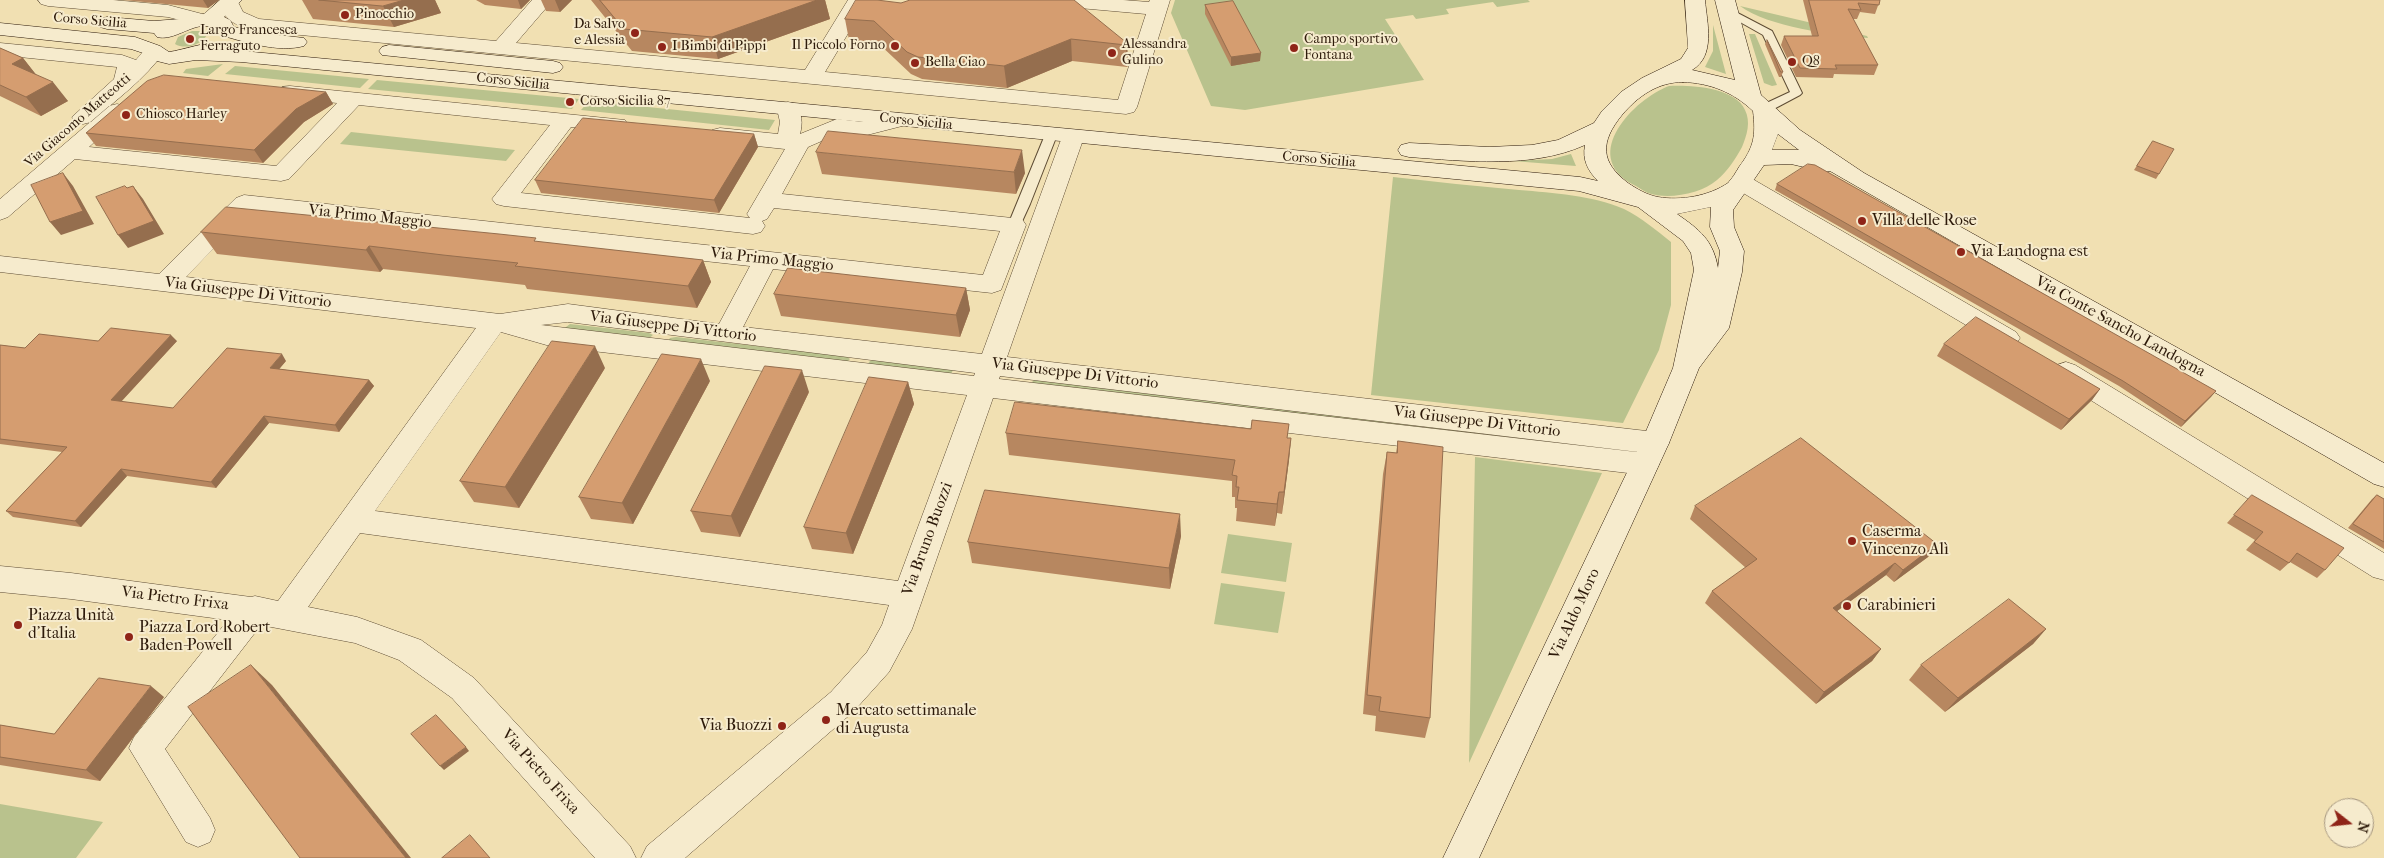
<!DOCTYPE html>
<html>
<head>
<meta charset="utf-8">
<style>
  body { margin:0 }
  #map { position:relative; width:2384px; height:858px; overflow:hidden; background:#f1e0b2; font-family:"IM FELL French Canon",serif }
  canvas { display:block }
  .north { position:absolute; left:2324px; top:798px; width:50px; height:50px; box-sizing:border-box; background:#f6ebcd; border:1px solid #a6977f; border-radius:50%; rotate:106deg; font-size:14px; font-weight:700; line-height:20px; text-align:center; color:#2d1a0a }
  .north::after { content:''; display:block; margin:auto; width:18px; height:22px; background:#8f2418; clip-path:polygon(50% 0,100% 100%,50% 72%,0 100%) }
</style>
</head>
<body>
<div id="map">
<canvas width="2384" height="858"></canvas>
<div class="north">N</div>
</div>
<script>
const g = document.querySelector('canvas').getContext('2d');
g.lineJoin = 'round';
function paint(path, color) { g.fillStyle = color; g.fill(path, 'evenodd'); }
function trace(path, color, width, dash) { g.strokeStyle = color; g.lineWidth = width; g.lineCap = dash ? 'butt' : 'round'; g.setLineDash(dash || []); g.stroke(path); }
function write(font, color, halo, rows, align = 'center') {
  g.font = font + ' "IM FELL French Canon",serif'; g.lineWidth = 4; g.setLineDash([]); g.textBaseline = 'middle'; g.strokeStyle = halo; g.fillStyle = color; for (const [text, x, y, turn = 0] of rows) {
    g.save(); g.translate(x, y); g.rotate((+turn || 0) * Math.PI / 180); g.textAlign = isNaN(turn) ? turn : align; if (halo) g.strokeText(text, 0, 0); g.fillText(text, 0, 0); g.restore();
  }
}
paint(new Path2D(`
  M1175 0H1528L1530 2 1497 7 1493 2 1446 9 1449 14 1416 19 1413 15 1385 19 1424 80 1245 110 1211 106 1171 13Z
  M1740 6 1867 36 1868 38C1833 35 1768 27 1740 6Z
  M1713 25 1726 74 1705 67 1713 51Z
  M192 31H199L207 35C201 45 185 50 175 44L178 37Z
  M1749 34H1755L1777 85 1772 86 1764 83Z
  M223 64 208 76 183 73 186 69Z
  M235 66 369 79 360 88 225 74Z
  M377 80 579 99 572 109 368 89Z
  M1669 86C1690 85 1735 87 1745 110 1751 122 1747 135 1742 147 1736 158 1727 172 1717 180 1701 194 1668 200 1648 193 1643 191 1637 186 1632 184 1580 155 1634 99 1669 86Z
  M589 101 775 120 769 130 581 110Z
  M351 132 515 150 506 161 340 144Z
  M1571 154 1576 166 1513 161 1552 159Z
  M1393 177C1435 182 1477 186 1519 190 1554 193 1591 195 1624 209 1642 218 1656 230 1671 242V305L1659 350 1623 423 1371 395Z
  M570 324 649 333 653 335 647 340 562 330Z
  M676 337 846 356 850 359 846 363 668 341 670 338Z
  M876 359 948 368 953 370 951 374 867 365 870 361Z
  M1035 379 1608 445 1611 449 1605 451 1034 385 1032 382Z
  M1475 457 1602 473 1469 763Z
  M1228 534 1292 543 1286 582 1221 573Z
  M1221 583 1285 592 1278 633 1214 624Z
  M0 804 103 822 76 858H0Z`), '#b9c28d');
const lane = new Path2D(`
  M1728 8 1772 31 1802 93 1800 95 1768 112H1760L1758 109 1760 106 1790 92 1763 35 1724 13 1723 11Z
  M1051 131 1057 135 1030 204 1019 228H1009L1008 225 1045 135Z`);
const street = new Path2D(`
  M38 0H113L168 5 210 16 213 20 210 24 203 26 168 17 48 6 41 4Z
  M221 0H237L243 12 259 19 496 41 532 0H553L516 43 805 70 848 0H868L825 72 1118 100 1146 14 1057 6 1050 4 1047 0H1123L1149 2 1150 0H1170L1137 107 1134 112 1126 114 259 31C240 27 225 23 219 3Z
  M0 43 122 55 136 60C144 51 148 44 161 48L164 52C145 79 116 100 91 122L83 124 75 122 72 117 114 79 117 67 0 55Z
  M290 86 625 120 628 125 625 130 617 132 571 127 521 193 750 218 747 214 785 149 720 142 712 140 709 135 712 130 720 128 778 134 780 122 777 109 780 104 788 102 796 104C802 114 803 123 800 134L837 119 863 122 898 113 906 115 909 120 906 125 863 136 840 133 808 147 782 194 1022 219 1026 225 1001 290 992 293 773 269 743 327 982 354 1062 137 1065 132 1073 130 1081 132 1084 137 1007 357 1655 432 1665 436 1669 443 1665 450 1655 454 1000 376 999 379 1645 453 1655 456 1659 464 1655 472 1645 475 993 398 912 629 889 672 853 712 685 858H641L647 846 831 692 867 652 882 625 889 605 360 533 308 607 357 617 421 640 474 678 630 846 636 858H595L452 698 399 660 355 643 261 625 165 749 210 818 215 830 210 842 198 847 186 842 129 748 134 737 228 620 71 599 0 592V566L71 573 251 597 255 596 278 601 476 328 0 272V256L159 274 236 198 244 195 983 275 1000 231 774 208 767 219 762 221 765 226 761 232 753 234 504 206 496 204 492 199 550 125 359 105 289 179 281 181 75 159 8 217 0 220V199L109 106 117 104 125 106 128 111 89 147 276 166 337 103 282 97 279 92 282 87ZM250 211 750 266 719 324 568 304 500 314 186 277ZM568 322 975 373 974 376 541 325ZM501 332 550 346 967 395 898 581 375 511Z
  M1741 175 1749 177 2016 332 2020 338 2016 344 2007 347 1998 344 1733 187 1729 182 1733 177Z
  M2066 362 2075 365 2384 553V580L2373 577 2057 379 2053 372 2057 365Z`);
const secondary = new Path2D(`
  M220 0H242L224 17 230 20 234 27 261 33 304 38 307 42 304 46C278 53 245 42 220 35 203 11 178 43 157 37L154 33 107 29 100 27 97 23 100 19 107 17 154 21 180 19 204 14Z
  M1685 0H1705C1707 23 1716 56 1692 70L1735 80 1715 0H1735L1761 95 1800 130 1864 173 2384 463V487L2374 484 1830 171 1825 172 1791 164 1764 165 1733 210 1734 227 1744 251 1742 272 1729 328 1699 368 1669 443 1479 858H1443L1641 443 1673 368 1694 270 1691 253 1683 241 1638 207 1579 191 241 62 196 60 169 64 153 60 146 54 131 49 0 35V23L135 37 160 46 169 52C183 50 207 41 218 44L221 49 1580 177 1598 181C1588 171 1582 160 1585 145 1532 169 1465 161 1409 157L1401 155 1398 150 1401 145 1409 143 1489 147 1532 145 1558 140 1594 123 1602 111 1621 92 1642 78 1681 59 1688 48ZM1683 82C1710 83 1733 92 1753 111 1756 136 1754 147 1739 167 1736 172 1732 179 1728 183 1709 196 1681 201 1658 197 1647 195 1637 189 1628 183 1600 162 1600 142 1622 115 1638 96 1658 82 1683 82ZM1778 134 1799 150H1772ZM1711 207 1710 227 1720 251 1718 268C1713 240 1700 230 1677 214Z
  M389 45 553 61 560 63 563 67 560 71 553 73 382 55 379 51 382 47Z`);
trace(lane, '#5e4c34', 2);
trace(street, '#5e4c34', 1);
trace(secondary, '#2d1a0a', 1);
paint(lane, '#f6ebcd');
paint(street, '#f6ebcd');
paint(secondary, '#f6ebcd');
paint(new Path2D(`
  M123 0H219L208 8Z
  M302 0H435L441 13 394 27 313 19Z
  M476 0H530L521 9 485 5Z
  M541 0H572L560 12 546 11Z
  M591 0H825L830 19 718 59 632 51Z
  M1803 0H1880L1875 14 1860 12 1857 19H1853L1878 65 1874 75 1834 74 1833 78 1796 77 1781 45 1784 36H1812Z
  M901 3 1127 43 1128 65 1127 67 1072 61 1007 88 922 79 911 74 878 43 849 40 845 19Z
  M1205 5 1260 61 1231 66 1205 14Z
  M1767 40 1783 72 1781 77H1779L1765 44Z
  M0 48 23 58 36 75 68 101 41 116 0 96Z
  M326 92 333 104 304 122 263 163 96 146 86 133Z
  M754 134 758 147 719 213 541 193 535 180Z
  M2153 141 2159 174 2156 179 2134 170Z
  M816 152 1025 173 1016 194 822 174Z
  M1777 184 2216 391 2181 427 2119 386 1775 190Z
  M201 232 537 242 703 260 711 282 697 308 527 289 525 285 456 277 383 269 380 272 217 254Z
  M966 288 970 310 960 337 781 316 774 294Z
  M98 341H177L121 402 173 408 286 361 279 369 369 380 374 386 339 432 269 423 216 488 127 476 81 527 13 517 6 511 62 452 0 444V345L25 348Z
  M1944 344 2100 389 2092 400 2061 430 1937 356Z
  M605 368 519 508 474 502 460 481Z
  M710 381 633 524 591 519 579 497Z
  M908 382 914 404 853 554 812 549 804 527Z
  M809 392 740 537 701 532 691 511Z
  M1289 424 1287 438H1291L1289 460 1282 514 1277 513 1275 526 1236 521 1237 508H1235V497H1232V481L1009 455 1006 433 1251 429Z
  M1398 441 1430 718 1425 738 1375 731 1376 716 1363 714 1383 474 1387 452 1396 453Z
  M2252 495 2325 570 2317 578 2290 562 2280 571 2246 550 2255 540 2227 523Z
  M2377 495 2384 499V549L2348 528 2372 499Z
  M1695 506 1937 544 1928 557 1894 582 1886 575 1837 611 1881 649 1872 661 1816 704 1705 603 1712 591 1746 568 1690 519Z
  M1181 536 1170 589 972 563 968 542Z
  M2046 629 2033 644 1945 712 1909 680 1921 665Z
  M164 697 100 781 0 765V725L54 734Z`), '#b78760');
paint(new Path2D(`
  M203 0H219L208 8Z
  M404 0H435L441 13 394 27 383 6Z
  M518 0H530L521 9Z
  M555 0H572L560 12Z
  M817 0H825L830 19 718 59 712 37Z
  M1071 39 1072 61 1007 88 1004 66Z
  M1127 43 1128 65 1127 67 1126 45Z
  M1261 53 1260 61 1231 66V57Z
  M23 58 38 77 12 64Z
  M53 82 68 101 41 116 26 97Z
  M326 92 333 104 304 122 263 163 254 150 296 109Z
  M754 134 758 147 719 213 714 200Z
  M1022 150 1025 173 1016 194 1014 172Z
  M63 173 73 186 94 224 61 235 50 222Z
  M133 186 143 199 164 234 128 248 118 235Z
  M369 246 383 269 380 272 366 250Z
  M703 260 711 282 697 308 688 286Z
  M966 288 970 310 960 337 956 315Z
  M171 335 177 341 116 407 111 400Z
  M595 346 605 368 519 508 505 487Z
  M282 354 286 361 275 374 270 368Z
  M701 359 710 381 633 524 622 503Z
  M802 370 809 392 740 537 731 516Z
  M369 380 374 386 339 432 335 425Z
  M908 382 914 404 853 554 846 533Z
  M2100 389 2092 400 2061 430 2069 419Z
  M2216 391 2211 397 2181 427 2185 421Z
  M264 416 269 423 216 488 211 482Z
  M1291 438 1289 460 1282 514 1284 492Z
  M121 469 127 476 81 527 75 521Z
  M1279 492 1277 513 1275 526 1277 504Z
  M1180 514 1181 536 1170 589 1169 568Z
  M1937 544 1928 557 1894 582 1903 570Z
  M1895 563 1886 575 1825 620 1833 608Z
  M2046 629 2033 644 1945 712 1958 698Z
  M1881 649 1872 661 1816 704 1824 692Z
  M251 665 272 685 411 858H406Z
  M151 686 164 697 100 781 86 770Z
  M466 747 469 751 444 770 440 766Z`), '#956e4e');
const building = new Path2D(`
  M319 0H404L383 6Z
  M600 0H817L712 37 624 29Z
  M856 0H877L901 3 910 0H1074L1127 43 1126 45 1071 39 1004 66 918 57 907 52 874 21 845 19Z
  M1809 0H1880L1879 5 1858 3 1861 10 1848 9 1878 65H1835L1837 69 1800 68 1784 36H1818Z
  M1233 1 1261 53 1231 57 1205 5Z
  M1767 40 1783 72H1781Z
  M0 48 23 58 12 64 53 82 26 97 0 85Z
  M164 75 326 92 296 109 254 150 86 133 147 81Z
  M583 118 754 134 714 200 535 180Z
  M828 131 1022 150 1014 172 816 152Z
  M2153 141 2174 149 2159 174 2137 166Z
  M1808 164 1815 165 2216 391 2185 421 2123 381 1777 184Z
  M63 173 83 211 50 222 31 185Z
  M125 186 127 188 133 186 154 221 118 235 96 197Z
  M226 207 499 234 536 238 534 241 703 260 688 286 515 266 518 263 443 255 369 246 366 250 201 232Z
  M788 268 966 288 956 315 774 294Z
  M1976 317 2100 389 2069 419 1944 344Z
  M111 328 171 335 111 400 173 408 227 348 282 354 270 368 369 380 335 425 264 416 211 482 121 469 75 521 6 511 67 447 0 439V345L25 348 39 334 98 341Z
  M552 341 595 346 505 487 460 481Z
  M662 354 701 359 622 503 579 497Z
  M765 366 802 370 731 516 691 511Z
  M869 377 908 382 846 533 804 527Z
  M1015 402 1251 429 1252 420 1289 424 1287 438H1291L1284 492H1279L1277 504 1237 500 1239 487H1236L1237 476 1232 475 1235 460 1006 433Z
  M1801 438 1937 544 1903 570 1895 563 1833 608 1881 649 1824 692 1712 591 1757 559 1695 506Z
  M1398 441 1443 447 1430 718 1379 711 1381 697 1367 695 1387 452 1397 453Z
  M985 490 1180 514 1169 568 968 542Z
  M2252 495 2344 548 2325 570 2297 553 2289 563 2254 542 2263 532 2234 515Z
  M2377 495 2384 499V542L2353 524Z
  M2009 599 2046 629 1958 698 1921 665Z
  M251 665 406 858H300L188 707Z
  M99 678 151 686 86 770 0 757V725L54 734Z
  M436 715 466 747 440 766 411 734Z
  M470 835 490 858H442Z`);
paint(building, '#d59d70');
trace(building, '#956e4e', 1);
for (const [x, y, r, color] of [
  [345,15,5,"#8f2418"],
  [635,33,5,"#8f2418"],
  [190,39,5,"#8f2418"],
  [895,46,5,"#8f2418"],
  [662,47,5,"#8f2418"],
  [1294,48,5,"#8f2418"],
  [1112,53,5,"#8f2418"],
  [1792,62,5,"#8f2418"],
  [915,63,5,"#8f2418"],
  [570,102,5,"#8f2418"],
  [126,115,5,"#8f2418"],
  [1862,221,5,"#8f2418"],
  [1961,252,5,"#8f2418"],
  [1852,541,5,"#8f2418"],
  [1847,606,5,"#8f2418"],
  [18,625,5,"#8f2418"],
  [129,637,5,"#8f2418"],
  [826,720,5,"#8f2418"],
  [782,726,5,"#8f2418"]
]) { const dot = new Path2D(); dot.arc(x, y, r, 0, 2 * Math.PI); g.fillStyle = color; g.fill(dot); trace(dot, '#f6ebcd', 2); }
write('14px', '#2d1a0a', '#f6ebcd', [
  ["Pinocchio",355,15],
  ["Da Salvo",625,25,"right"],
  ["e Alessia",625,41,"right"],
  ["Largo Francesca",200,31],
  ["Ferraguto",200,47],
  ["Campo sportivo",1304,40],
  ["Fontana",1304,56],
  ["Alessandra",1122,45],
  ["Gulino",1122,61],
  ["Il Piccolo Forno",885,46,"right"],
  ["I Bimbi di Pippi",672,47],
  ["Q8",1802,62],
  ["Bella Ciao",925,63],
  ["Corso Sicilia 87",580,102],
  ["Chiosco Harley",136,115]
], 'left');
write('14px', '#2d1a0a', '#f6ebcd', [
  ["Corso Sicilia",90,21,5],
  ["Corso Sicilia",513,82,6],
  ["Via Giacomo Matteotti",78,121,-41],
  ["Corso Sicilia",916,122,6],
  ["Corso Sicilia",1319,160,5]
]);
write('16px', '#2d1a0a', '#f6ebcd', [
  ["Via Primo Maggio",370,217,6],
  ["Via Primo Maggio",772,260,6],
  ["Via Giuseppe Di Vittorio",248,293,7],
  ["Via Giuseppe Di Vittorio",673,327,7],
  ["Via Conte Sancho Landogna",2120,327,29],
  ["Via Giuseppe Di Vittorio",1075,374,7],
  ["Via Giuseppe Di Vittorio",1477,422,7],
  ["Via Bruno Buozzi",928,539,-70],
  ["Via Pietro Frixa",175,599,7],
  ["Via Aldo Moro",1575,614,-65],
  ["Via Pietro Frixa",540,772,48]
]);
write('16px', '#2d1a0a', '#f6ebcd', [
  ["Villa delle Rose",1872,221],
  ["Via Landogna est",1971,252],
  ["Caserma",1862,532],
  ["Vincenzo Alì",1862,550],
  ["Carabinieri",1857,606],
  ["Piazza Unità",28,616],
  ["d'Italia",28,634],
  ["Piazza Lord Robert",139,628],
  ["Baden-Powell",139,646],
  ["Mercato settimanale",836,711],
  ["di Augusta",836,729],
  ["Via Buozzi",772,726,"right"]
], 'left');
</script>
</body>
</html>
